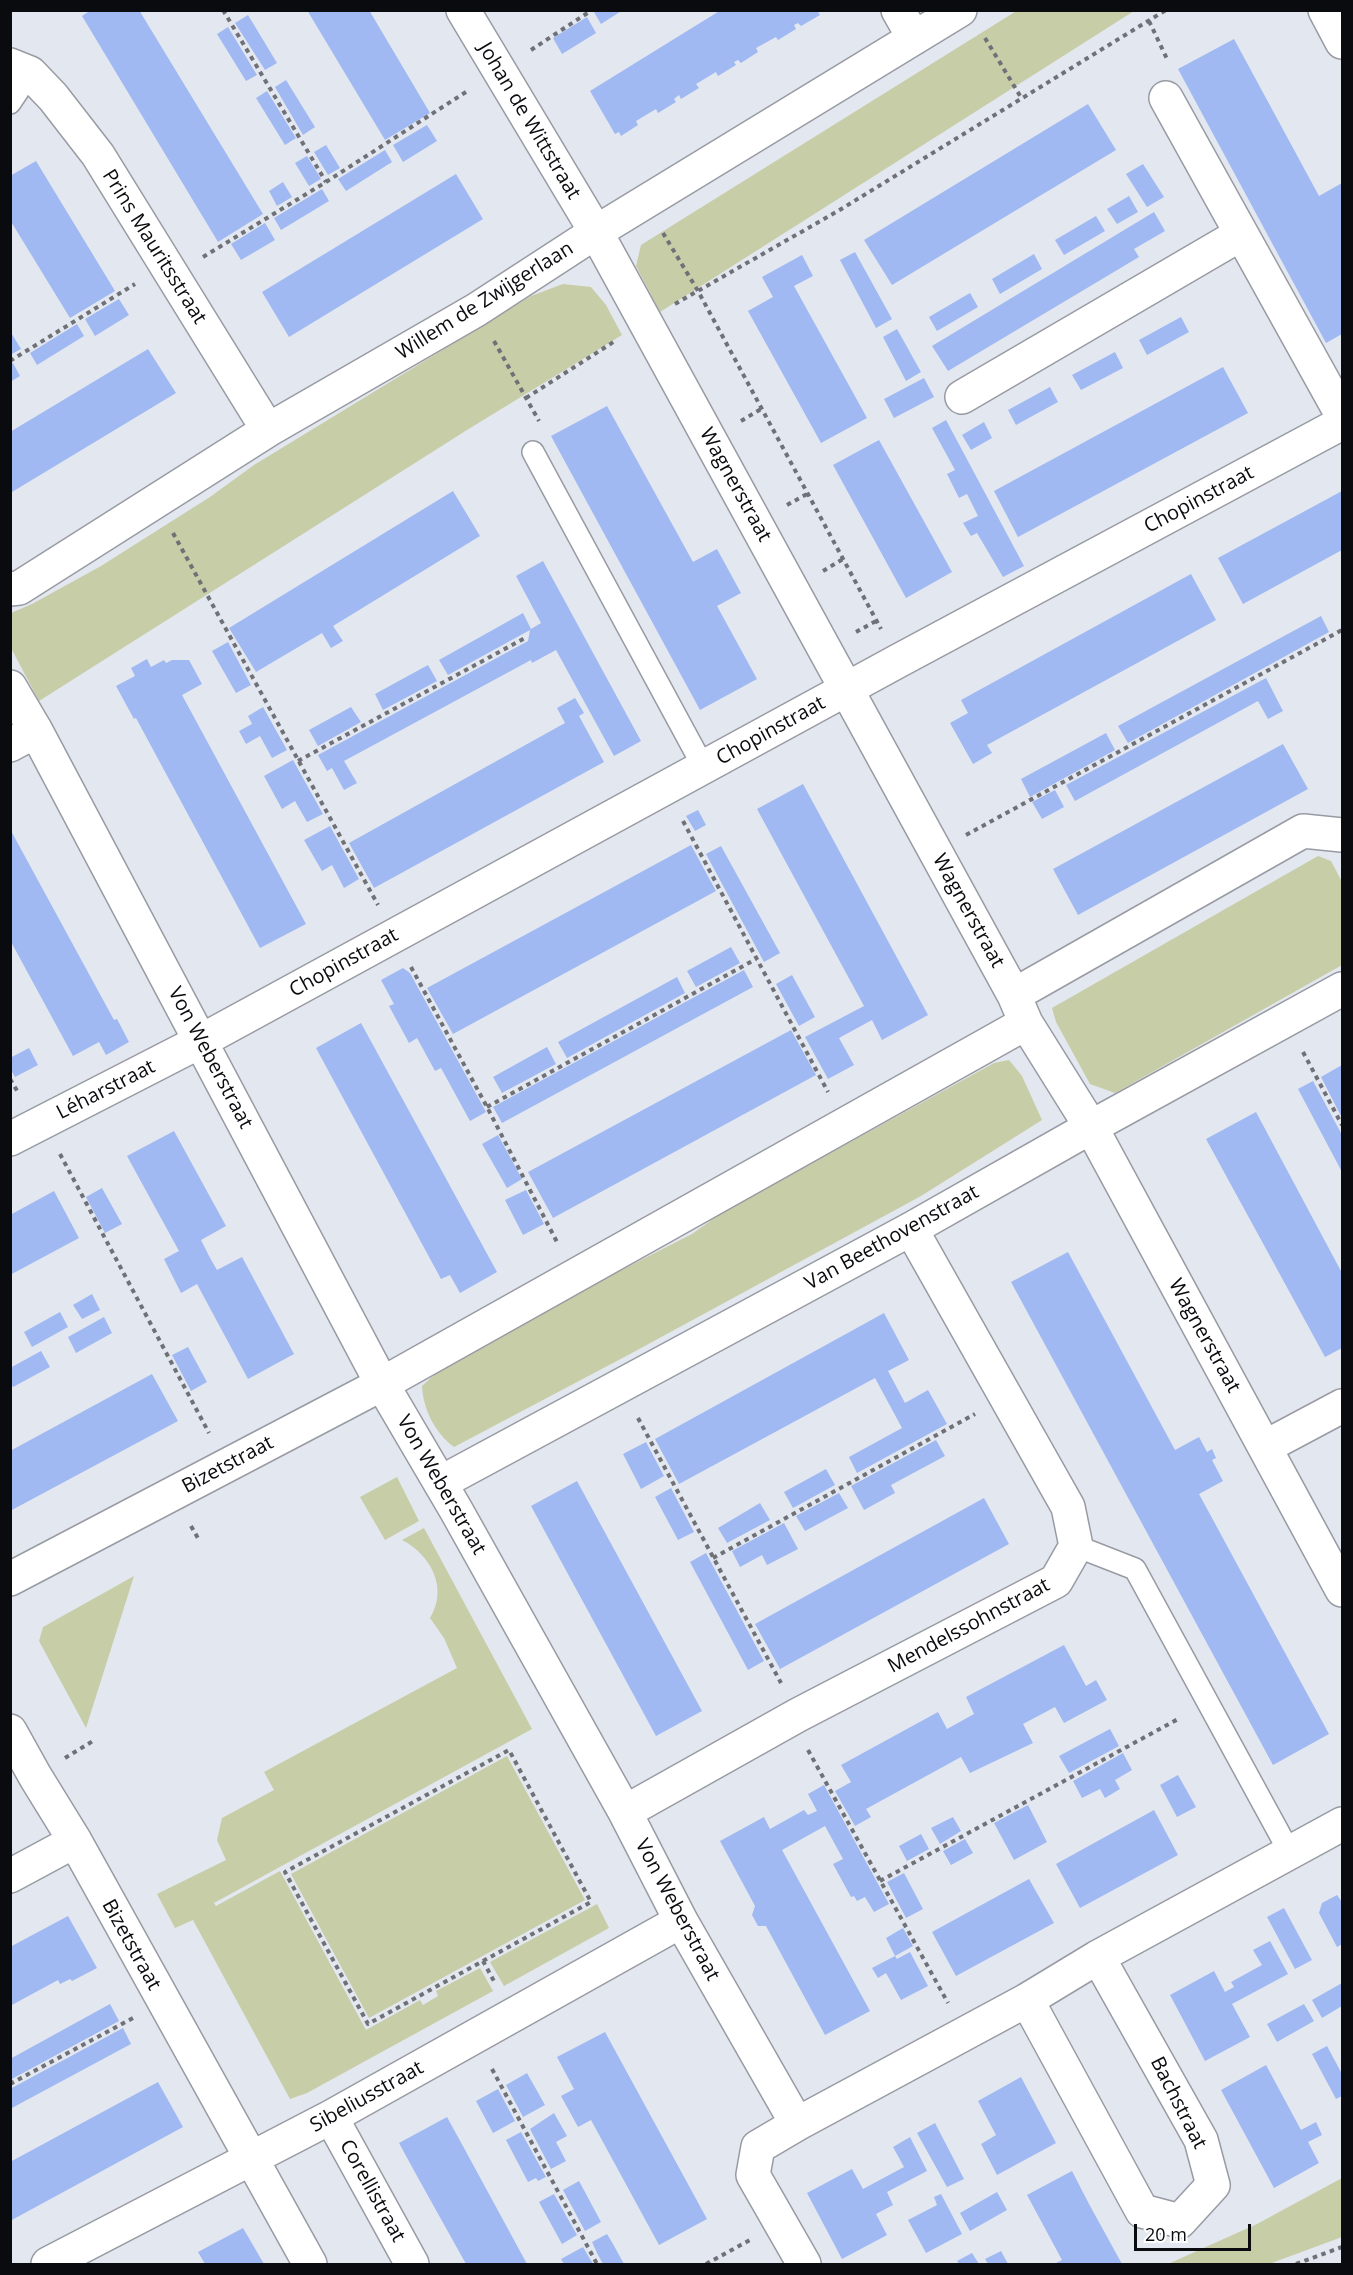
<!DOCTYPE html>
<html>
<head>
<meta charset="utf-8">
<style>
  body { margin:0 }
  #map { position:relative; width:1353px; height:2275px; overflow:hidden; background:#e3e7ef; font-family:"Open Sans",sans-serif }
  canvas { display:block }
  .frame { position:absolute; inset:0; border:12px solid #0a0b0e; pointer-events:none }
  .scale { position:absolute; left:1134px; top:2224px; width:117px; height:27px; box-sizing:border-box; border:3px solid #0a0b0e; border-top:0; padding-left:8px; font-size:18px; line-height:21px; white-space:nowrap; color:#0a0b0e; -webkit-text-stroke:4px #fff; paint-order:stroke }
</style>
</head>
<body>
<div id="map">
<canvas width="1353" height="2275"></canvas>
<div class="frame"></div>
<div class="scale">20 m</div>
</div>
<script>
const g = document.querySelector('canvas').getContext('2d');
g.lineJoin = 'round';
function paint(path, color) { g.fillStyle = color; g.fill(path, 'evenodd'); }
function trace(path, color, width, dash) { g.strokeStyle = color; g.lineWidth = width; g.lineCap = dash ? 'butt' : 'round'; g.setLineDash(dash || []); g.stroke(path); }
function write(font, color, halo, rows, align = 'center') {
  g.font = font + ' "Open Sans",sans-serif'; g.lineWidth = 4.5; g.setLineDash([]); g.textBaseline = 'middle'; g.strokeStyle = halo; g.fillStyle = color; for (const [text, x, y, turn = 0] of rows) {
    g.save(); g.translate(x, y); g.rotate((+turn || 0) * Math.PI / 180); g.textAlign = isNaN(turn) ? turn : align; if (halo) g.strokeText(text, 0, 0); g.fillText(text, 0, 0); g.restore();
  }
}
paint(new Path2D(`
  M1018 10 1134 11 660 312 636 266 641 245Z
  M563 284 591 287 606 305 622 335 467 430 39 701 11 648V613L32 604 101 566 210 497 254 465 531 296Z
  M1318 856 1331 861 1342 882V965L1115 1093 1090 1084 1056 1022 1052 1008Z
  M1009 1060 1022 1076 1042 1120 921 1196 630 1354 454 1447C435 1433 423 1409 422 1386L446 1364 547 1308 692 1234 723 1212 994 1063Z
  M397 1477 419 1521 385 1540 360 1497Z
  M424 1528 532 1729 214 1903 216 1906 280 1871 366 2030 420 2000 423 2005 438 1996 436 1991 480 1968 493 1991 307 2093 290 2099 193 1920 175 1928 157 1894 226 1860 217 1840 222 1818 274 1790 264 1772 457 1668 444 1638 430 1618C449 1588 430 1554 402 1540Z
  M134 1576 86 1728 39 1641 43 1627Z
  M507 1756 585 1900 369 2018 291 1874Z
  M597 1904 609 1928 504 1986 490 1962Z
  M1342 2178V2237L1269 2264H1168L1257 2224Z`), '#c7cda7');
paint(new Path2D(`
  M91 10H139L263 214 218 242 82 16Z
  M307 10H369L430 113 385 140Z
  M597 10H623L601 24 594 12Z
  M721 10H817L820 15 801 26 798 23 794 25 796 29 778 40 776 37 756 48 758 52 741 63 738 60 734 62 736 65 718 76 716 72 696 84 699 88 681 99 679 95 674 99 676 102 658 113 656 109 636 121 638 125 621 136 619 132 615 134 590 91Z
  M248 15 277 63 265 70 235 23Z
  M587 17 596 33 562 54 553 38Z
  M228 27 257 75 246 81 217 34Z
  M1234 39 1319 196 1342 183V334L1326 343 1178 69Z
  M286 80 315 127 303 135 275 87Z
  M267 91 296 138 285 145 256 98Z
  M1088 104 1116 150 892 285 864 240Z
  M427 125 437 141 403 162 393 145Z
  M326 145 340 168 328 175 314 152Z
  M385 150 392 162 346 191 338 179Z
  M307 156 321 179 309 186 295 163Z
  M36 161 115 291 70 318 10 220V176Z
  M1143 164 1164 197 1147 207 1126 174Z
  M456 174 483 219 289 337 262 292Z
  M283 182 292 197 277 206 269 191Z
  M322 189 329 201 281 230 274 218Z
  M1129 196 1138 212 1117 224 1107 209Z
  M1154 212 1165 231 1134 249 1139 257 948 371 932 346Z
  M1096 216 1105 231 1064 255 1055 240Z
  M265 223 275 240 241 260 231 244Z
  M855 252 892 319 876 328 840 260Z
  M1034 254 1042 269 1000 294 992 279Z
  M802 255 813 276 794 286 867 418 821 443 748 311 773 297 762 277Z
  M970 293 978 307 937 331 929 317Z
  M119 299 129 315 95 336 85 319Z
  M1181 317 1189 332 1147 355 1139 340Z
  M77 324 84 336 37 365 30 353Z
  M897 329 921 372 906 381 883 337Z
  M10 331 21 349 10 355Z
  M148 349 176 393 12 492 10 489V432Z
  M1115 352 1123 368 1081 390 1072 375Z
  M13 363 20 376 10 382V364Z
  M1223 367 1248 413 1018 537 994 491Z
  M924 378 934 397 894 418 884 399Z
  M1050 387 1058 402 1016 425 1008 410Z
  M607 406 693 562 717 549 741 593 717 606 757 679 700 710 551 436Z
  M946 420 1024 566 1003 577 977 533 971 536 963 523 978 516 967 494 959 498 947 474 955 470 932 428Z
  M984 422 992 438 971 450 962 435Z
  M879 440 952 572 906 598 833 465Z
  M453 491 480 536 333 626 343 641 331 648 322 633 256 672 229 628Z
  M1342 491V550L1243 604 1218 558Z
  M543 561 641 741 614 756 556 650 532 663 531 660 344 761 357 783 344 790 332 768 327 771 318 755 528 641 530 630 448 675 439 660 523 613 531 629 541 623 516 576Z
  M1191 574 1216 620 987 745 992 753 973 764 950 723 968 713 961 700Z
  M1321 616 1329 632 1128 743 1118 726Z
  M228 642 251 685 236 693 212 651Z
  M147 659 151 667 164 660 166 663 172 660H189L202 684 182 695 306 924 260 948 136 718 134 719 116 686 135 676 131 668Z
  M428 665 437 681 383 710 375 694Z
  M1266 678 1283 711 1268 719 1258 701 1075 801 1066 785Z
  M575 698 584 713 579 716 604 762 374 888 349 843 565 723 557 708Z
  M263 707 287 750 272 758 260 736 246 744 239 731 252 724 248 716Z
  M351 707 361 722 318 746 309 730Z
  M1106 733 1115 750 1030 797 1021 779Z
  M1283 744 1308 789 1078 915 1053 869Z
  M293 760 323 814 307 822 295 801 282 809 264 776Z
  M803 784 928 1015 882 1040 872 1020 839 1038 854 1065 828 1079 805 1037 864 1006 757 809Z
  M1055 790 1064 807 1042 819 1032 802Z
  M698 810 706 825 695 831 686 816Z
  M330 826 359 879 344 888 332 865 322 871 304 840Z
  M10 829 114 1020 117 1019 129 1042 106 1055 99 1042 73 1056 10 940Z
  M691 845 716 891 453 1034 427 988Z
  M721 846 780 953 764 962 706 854Z
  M731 947 740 963 696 987 687 971Z
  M403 968 410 973 486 1112 470 1121 441 1068 435 1071 417 1038 409 1043 389 1006 394 1004 381 980Z
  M744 970 753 987 502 1123 493 1107Z
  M792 975 815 1017 799 1026 776 984Z
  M677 977 685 993 567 1058 558 1042Z
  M361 1023 497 1272 460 1293 450 1275 441 1279 316 1048Z
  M791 1030 816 1075 553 1218 528 1172Z
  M547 1047 556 1064 502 1093 493 1077Z
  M29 1048 38 1065 15 1077 10 1068V1058Z
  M1342 1065V1118L1321 1077Z
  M1313 1081 1342 1135V1172L1298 1089Z
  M1256 1112 1342 1273V1348L1325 1357 1206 1139Z
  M174 1131 226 1226 201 1240 209 1256 217 1270 242 1257 294 1354 248 1379 197 1284 181 1293 164 1259 179 1251 127 1156Z
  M498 1135 522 1179 507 1188 482 1144Z
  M102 1188 122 1224 105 1233 86 1197Z
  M526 1190 544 1224 523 1235 505 1200Z
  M54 1191 79 1238 10 1275V1215Z
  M1068 1252 1175 1450 1199 1437 1207 1452 1212 1449 1216 1458 1212 1460 1223 1481 1199 1494 1329 1734 1273 1765 1011 1282Z
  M92 1294 100 1310 82 1319 73 1305Z
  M60 1312 68 1327 32 1347 24 1332Z
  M884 1313 909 1360 888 1371 905 1403 928 1390 947 1424 857 1473 849 1457 902 1428 875 1378 679 1484 655 1439Z
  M104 1317 112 1333 76 1353 68 1337Z
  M188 1347 207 1382 191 1391 172 1355Z
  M41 1351 50 1367 13 1387 10 1382V1368Z
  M152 1374 178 1421 10 1511V1451Z
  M936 1440 945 1456 891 1485 895 1493 864 1510 851 1486Z
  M646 1442 664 1476 641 1489 623 1454Z
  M826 1469 835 1485 793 1508 784 1492Z
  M577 1481 702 1711 656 1736 531 1506Z
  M671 1488 694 1532 678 1540 655 1497Z
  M839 1493 848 1508 805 1531 796 1516Z
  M984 1498 1009 1544 780 1669 755 1624Z
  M760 1503 770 1520 727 1543 718 1528Z
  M784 1523 798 1549 767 1565 762 1555 740 1567 732 1551Z
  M706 1553 764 1661 748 1670 690 1562Z
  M1064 1645 1086 1686 1096 1680 1107 1700 1064 1723 1055 1707 1023 1724 1033 1743 970 1773 961 1757 866 1809 871 1817 855 1826 835 1791 851 1782 841 1765 938 1712 947 1729 974 1714 966 1697Z
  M1110 1729 1119 1746 1069 1773 1059 1756Z
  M1123 1753 1132 1770 1115 1780 1120 1789 1105 1798 1100 1789 1082 1798 1073 1781Z
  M1178 1775 1196 1807 1177 1817 1160 1785Z
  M824 1785 889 1904 874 1912 865 1897 857 1901 854 1896 851 1897 833 1864 843 1859 825 1826 782 1850 870 2011 825 2035 766 1926H758L752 1915 755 1906 720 1841 764 1817 770 1829 804 1810 808 1815 817 1811 808 1794Z
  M1028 1805 1047 1842 1014 1860 994 1823Z
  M1154 1810 1178 1855 1080 1908 1056 1864Z
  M953 1817 961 1831 940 1844 931 1828Z
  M921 1834 929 1849 907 1861 899 1846Z
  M965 1839 973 1853 951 1865 943 1851Z
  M904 1873 923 1909 906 1918 887 1882Z
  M1029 1879 1054 1923 956 1976 932 1932Z
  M1337 1895 1342 1902V1944L1337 1947 1319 1913 1322 1903Z
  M1284 1908 1312 1960 1295 1969 1267 1917Z
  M68 1916 97 1968 72 1981 70 1979 60 1984 58 1980 10 2006V1947Z
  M903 1928 913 1946 895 1956 886 1938Z
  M1270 1941 1288 1974 1232 2004 1250 2037 1205 2061 1170 1995 1214 1971 1225 1992 1234 1987 1231 1982 1262 1965 1253 1950Z
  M910 1952 928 1986 901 2000 886 1973 878 1978 872 1968 895 1956 897 1959Z
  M1342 1983V2006L1322 2018 1312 2000Z
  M110 2004 119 2021 10 2080V2059Z
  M1304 2004 1314 2021 1277 2042 1267 2024Z
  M123 2028 131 2044 10 2109V2089Z
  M605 2032 707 2219 659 2245 591 2120 578 2127 561 2096 574 2089 557 2057Z
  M1327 2046 1342 2074V2096L1336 2099 1312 2054Z
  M1266 2065 1301 2130 1316 2122 1322 2135 1308 2142 1319 2163 1274 2188 1221 2090Z
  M527 2073 545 2105 523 2117 506 2085Z
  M1021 2077 1056 2143 997 2175 981 2144 996 2135 978 2101Z
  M158 2082 183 2127 10 2221V2162Z
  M498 2089 515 2121 493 2133 476 2101Z
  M554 2113 567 2136 556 2142 566 2161 551 2169 530 2129Z
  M447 2117 464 2148 527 2264H466L417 2176 399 2143Z
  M935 2123 964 2179 947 2187 917 2133Z
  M521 2132 546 2177 538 2181 536 2178 528 2182 506 2140Z
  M910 2137 927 2171 887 2192 893 2205 876 2214 887 2235 842 2259 807 2193 852 2169 863 2189 904 2167 893 2147Z
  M1072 2171 1089 2204 1122 2264H1054L1062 2260 1027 2195Z
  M579 2181 601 2222 585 2231 563 2190Z
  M997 2192 1007 2210 970 2231 960 2213Z
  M554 2194 577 2235 562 2244 539 2202Z
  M941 2194 962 2234 926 2253 908 2220 937 2205 934 2197Z
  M243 2228 264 2264H205L198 2252Z
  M607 2234 613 2244 624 2264H603L597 2253 592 2242Z
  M583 2247 593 2264H564L561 2259Z
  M1001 2251 1008 2264H988L985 2259Z
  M972 2253 979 2264H959L957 2261Z`), '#a0b9f2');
const lane = new Path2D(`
  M10 103 30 73
  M533 452 704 768
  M1076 1546 1135 1569 1290 1853`);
const street = new Path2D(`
  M463 10 596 232 1014 995 1026 1023 1091 1127 1342 1590
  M898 10 914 38
  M1325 10 1342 42
  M10 65 30 73 53 97 98 155 268 430
  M1166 98 1342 415
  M962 397 1241 234
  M10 589 19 588 268 430 476 310 596 232 960 10
  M10 687 36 731 382 1384 456 1510 625 1812 681 1921 797 2124 758 2147 753 2175 804 2264
  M10 745 36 731
  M1014 995 1303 831 1342 835
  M10 1139 201 1041 898 661 1342 423
  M1265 1447 1342 1406
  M440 1483 911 1229 1091 1127 1342 989
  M10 1579 382 1384 1026 1023
  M10 1731 35 1776 75 1841 310 2264
  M625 1812 798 1715 1056 1581 1076 1546 1068 1507 911 1229
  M10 1876 75 1841
  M1027 2000 1142 2211 1180 2221 1213 2185 1201 2140 1098 1957
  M331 2117 412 2264
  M797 2124 1027 2000 1098 1957 1342 1824
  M48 2264 331 2117 681 1921`);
trace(lane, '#989ba3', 24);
trace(street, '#989ba3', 36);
trace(new Path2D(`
  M223 10 326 182
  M1149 21 1168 61
  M985 38 1022 99
  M531 50 592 10
  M663 233 698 291 881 629
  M203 257 326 182 469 90
  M675 304 838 211 1166 10
  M494 341 539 421
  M10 361 135 284
  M526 398 615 341
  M741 421 761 409
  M787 505 807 494
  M173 533 378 905
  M823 571 843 559
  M856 632 876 621
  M298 761 525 638
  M683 821 828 1092
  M966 835 1342 630
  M411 967 487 1107 558 1244
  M1303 1052 1342 1125
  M10 1079 19 1094
  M487 1107 756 959
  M60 1154 209 1433
  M638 1418 781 1683
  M191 1526 199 1540
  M713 1558 975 1414
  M808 1750 948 2003
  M65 1758 93 1741
  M880 1881 1180 1718
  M483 1961 591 1902 509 1750 285 1872 368 2024 483 1961 495 1983
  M492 2069 597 2264
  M10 2084 133 2018
  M706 2264 750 2240
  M1296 2264 1342 2247`), '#6f7177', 4, [4.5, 4.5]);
trace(lane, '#fff', 21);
trace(street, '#fff', 33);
write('20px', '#0a0b0e', '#fff', [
  ["Johan de Wittstraat",529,121,59],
  ["Prins Mauritsstraat",154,247,58],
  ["Willem de Zwijgerlaan",485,301,-32],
  ["Wagnerstraat",735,485,61],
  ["Chopinstraat",1199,500,-28],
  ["Chopinstraat",771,731,-29],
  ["Wagnerstraat",968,911,61],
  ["Chopinstraat",344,963,-29],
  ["Von Weberstraat",210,1058,62],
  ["Léharstraat",106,1090,-27],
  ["Van Beethovenstraat",892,1238,-29],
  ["Wagnerstraat",1204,1336,61],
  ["Bizetstraat",228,1465,-28],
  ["Von Weberstraat",441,1485,60],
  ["Mendelssohnstraat",969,1626,-28],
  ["Von Weberstraat",677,1910,62],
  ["Bizetstraat",131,1945,61],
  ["Sibeliusstraat",367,2097,-29],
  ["Bachstraat",1178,2103,63],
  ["Corellistraat",372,2191,61]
]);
</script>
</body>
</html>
